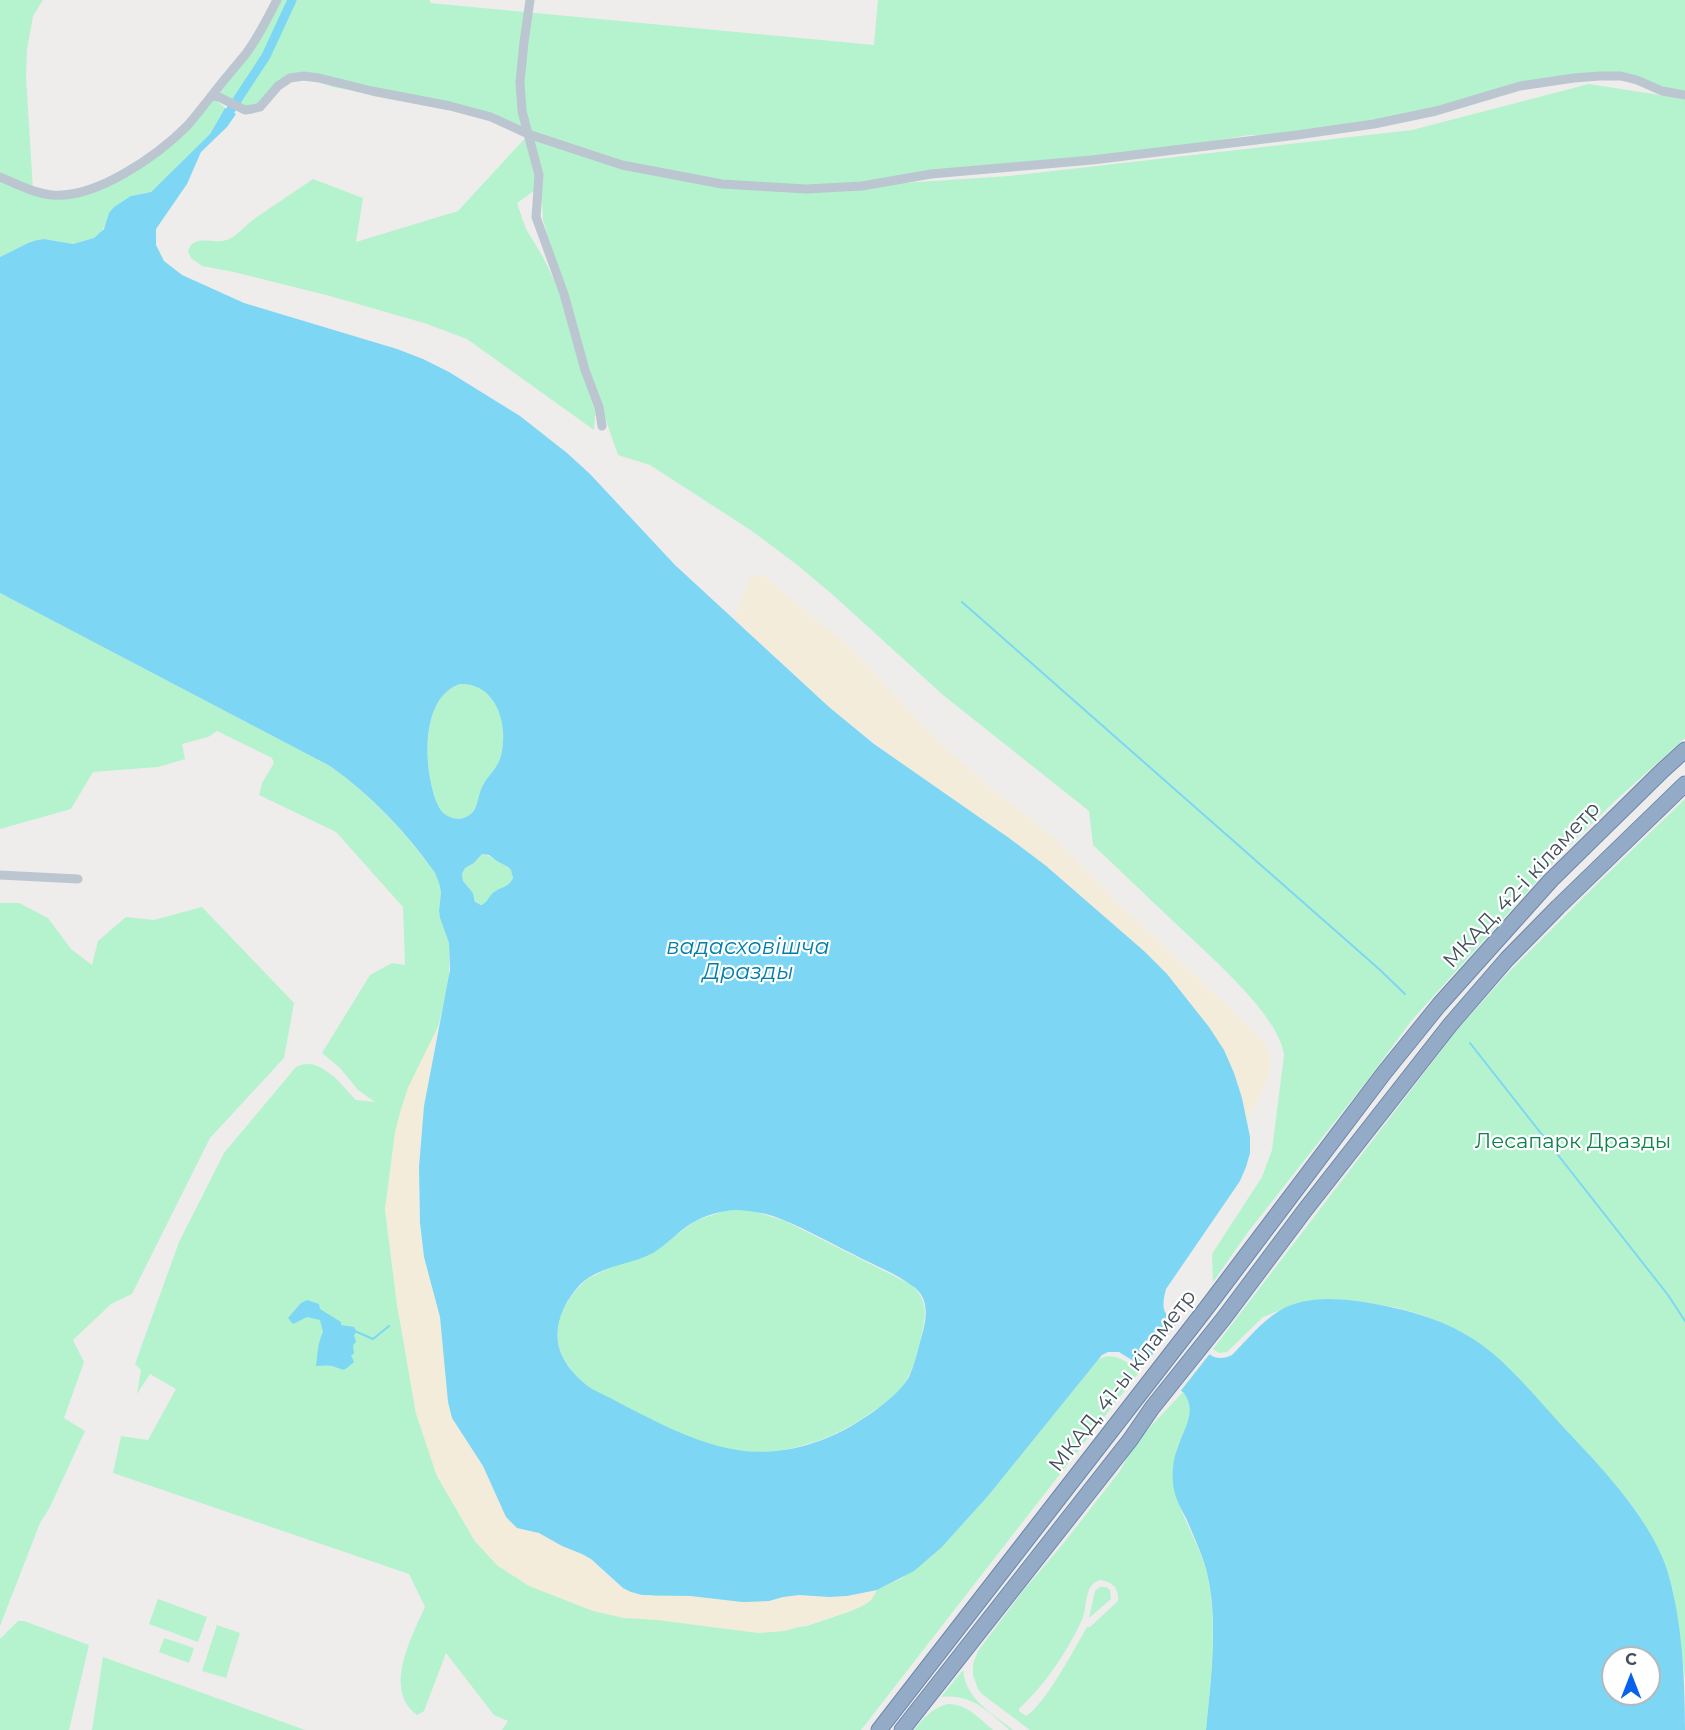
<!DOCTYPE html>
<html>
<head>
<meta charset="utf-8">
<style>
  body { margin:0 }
  #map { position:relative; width:1685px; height:1730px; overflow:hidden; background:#efecec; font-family:Montserrat,sans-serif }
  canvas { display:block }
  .north { position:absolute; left:1601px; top:1646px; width:60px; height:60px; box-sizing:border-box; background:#fff; border:2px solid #b4b9bd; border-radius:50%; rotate:0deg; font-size:16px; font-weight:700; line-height:24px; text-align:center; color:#434f5b }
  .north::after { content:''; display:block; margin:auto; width:21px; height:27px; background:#0862ee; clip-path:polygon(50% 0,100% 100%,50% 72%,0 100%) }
</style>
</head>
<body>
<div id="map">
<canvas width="1685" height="1730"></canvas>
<div class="north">С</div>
</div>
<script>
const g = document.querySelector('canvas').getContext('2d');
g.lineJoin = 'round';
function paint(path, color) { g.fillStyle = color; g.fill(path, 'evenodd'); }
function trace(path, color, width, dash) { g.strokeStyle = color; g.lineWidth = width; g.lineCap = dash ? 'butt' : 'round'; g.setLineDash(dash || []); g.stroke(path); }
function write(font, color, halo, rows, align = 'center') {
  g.font = font + ' Montserrat,sans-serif'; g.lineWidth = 4.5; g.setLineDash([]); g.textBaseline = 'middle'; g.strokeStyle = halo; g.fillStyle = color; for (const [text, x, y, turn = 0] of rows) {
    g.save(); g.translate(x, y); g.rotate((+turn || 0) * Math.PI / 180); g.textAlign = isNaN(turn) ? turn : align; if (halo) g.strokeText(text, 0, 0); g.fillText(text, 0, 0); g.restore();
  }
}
paint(new Path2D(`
  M0 0H43L33 16 27 50 26 76 33 190 51 195 85 191 166 144 246 54 277 0H430V3L874 45 878 0H1685V95L1621 76 1542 84 1436 111 1297 135H1250L1092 160 872 185 1009 176 1412 130 1589 84 1685 99V738L1616 800 1563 852 1412 1020 1366 1082 1248 1232 1213 1282 1212 1254 1262 1177 1272 1150 1284 1055C1281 1016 1202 949 1173 921 1146 896 1120 870 1093 845L1089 811 943 695 833 595 796 564 752 531 650 465 618 455 589 372 543 220 542 202 538 188 517 203 526 229 543 257 561 295 596 404 594 430 467 339 424 323 330 296 234 272 202 266 191 258 188 251C194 232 215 246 229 239 238 235 246 225 254 219 274 205 294 192 313 179L363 198 356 242 458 211 528 135 450 106 332 87 308 78 298 77 252 109 213 97 225 108 210 134 151 192 131 196 106 224 100 233 94 238 73 244 44 239 37 240 28 243 0 257Z
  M0 593 330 766C371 795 405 832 435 873L439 883 441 892 439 911 440 918 449 943V982L438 1027 408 1088 385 1209 397 1304 416 1413 437 1476 475 1541 498 1566 624 1618 592 1389C547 1357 547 1316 587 1279L672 1238 695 1221 724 1211 737 1210 753 1211 785 1221 910 1284C927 1297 927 1314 922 1333 918 1348 916 1364 908 1377 901 1391 888 1401 876 1409 847 1431 816 1444 780 1451L758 1632 807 1626 851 1611 864 1605 871 1600 877 1590 902 1578 927 1560 941 1548 988 1496 1098 1360C1114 1350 1127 1363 1140 1371L861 1730H502L508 1721 494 1715 446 1653 424 1711 417 1715C383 1689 411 1638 425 1607L409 1574 113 1473 121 1436 148 1440 176 1389 150 1374 137 1394 141 1370 135 1364 179 1242 224 1153 296 1067C319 1054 342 1085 356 1100L375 1102 358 1090 340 1068 322 1053 370 975 392 963 405 965 403 907 336 832 259 795 262 783 274 763 272 758 217 731 208 737 182 744 185 759 158 767 93 772 71 809 0 829Z
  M460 684C497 683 509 726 501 756 498 768 487 776 482 787 478 795 478 807 472 813 461 824 443 818 438 805 424 774 418 698 460 684Z
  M1685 799V1679L1673 1591 1652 1537 1637 1513 1606 1474 1438 1321 1416 1313 1394 1307 1338 1299 1311 1300 1288 1307 1263 1317 1227 1352 1219 1353 1213 1349 1457 1030 1507 974 1601 880Z
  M482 854C487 854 507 865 510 869 513 872 512 874 513 879L509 886 485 904H477L475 902 473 893 463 881 462 874 465 868 474 863Z
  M0 903H19L48 918 71 949 92 965 98 941 126 917 154 920 202 907 294 1003 284 1058 210 1138 132 1294 111 1304 73 1340 84 1362 64 1418 85 1431 50 1507 40 1523 0 1626Z
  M1183 1392C1203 1417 1173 1439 1175 1465 1176 1476 1174 1491 1178 1501 1186 1526 1201 1548 1207 1574 1218 1623 1211 1680 1206 1730H1030L982 1694 978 1689 973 1675V1664L978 1651 1023 1591 1062 1545 1120 1471 1135 1443ZM1100 1580C1113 1582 1119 1588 1118 1601L1090 1627H1087C1075 1648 1044 1706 1026 1716L1019 1711V1709C1046 1683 1066 1654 1082 1620 1088 1607 1083 1585 1100 1580Z
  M1100 1587H1106L1110 1590 1111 1599 1089 1618 1095 1591Z
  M158 1599 207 1617 198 1642 149 1624Z
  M18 1621H24L89 1645 69 1730H0V1639Z
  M217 1625 240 1633 226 1678 202 1671Z
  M164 1638 194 1648 189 1663 159 1652Z
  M103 1657 305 1730H92Z
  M963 1670C966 1700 991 1712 1013 1730H1010C988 1712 972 1693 941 1697Z
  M947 1704C966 1703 979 1718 993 1730H914C924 1718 931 1709 947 1704Z`), '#b5f3cf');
paint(new Path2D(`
  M757 575 765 577 850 647 935 738 990 787 1053 837 1120 905 1229 1007 1267 1046C1277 1069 1258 1100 1247 1121L1234 1073 1224 1050 1187 998 1167 974 1144 951 1045 865 1009 838 899 761 848 722 829 707 734 618 751 577Z
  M438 1027 424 1106 421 1137 418 1197 420 1223 424 1257 440 1317 450 1411 456 1426 483 1466 498 1500 532 1531 547 1536 562 1546 591 1559 614 1582 654 1596H691L743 1602 769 1601 783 1597 799 1595 829 1597 847 1596 877 1590 871 1600 864 1605 851 1611 785 1631 758 1633 657 1620 624 1618 593 1611 529 1586 498 1566 475 1541 437 1476 416 1413 397 1304 385 1209 395 1132 401 1109 408 1088Z`), '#f3ecda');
paint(new Path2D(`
  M225 108 236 114 227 127 201 152 187 184 156 229V245L164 261 182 275 244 303 397 349 423 359 449 372 520 416 567 453 590 474 675 565 829 707 874 744 1009 838 1045 865 1144 951 1167 974 1209 1027 1224 1050 1234 1073 1242 1098 1250 1137V1153L1246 1167 1240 1181 1166 1289C1164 1297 1162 1305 1165 1312 1170 1322 1204 1352 1214 1357 1220 1359 1226 1358 1232 1355 1247 1340 1261 1322 1279 1311 1304 1296 1335 1298 1363 1302 1406 1309 1446 1319 1482 1345 1512 1367 1540 1402 1565 1429 1600 1466 1647 1515 1665 1564 1682 1613 1685 1678 1685 1730H1206C1211 1681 1219 1617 1206 1569 1201 1551 1193 1535 1186 1518 1180 1507 1174 1496 1173 1483 1172 1471 1173 1459 1178 1447 1184 1428 1198 1411 1183 1392L1119 1352H1108L1102 1355 988 1496 941 1548 914 1571 877 1590 847 1596 829 1597 799 1595 783 1597 769 1601 743 1602 691 1596 642 1595 631 1592 623 1588 591 1559 582 1554 562 1546 539 1533 517 1528 506 1517 483 1466 452 1418 448 1402 440 1317 424 1257 420 1223 419 1167 424 1106 450 970 449 943 440 918 439 911 441 892 439 883 435 873C406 832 371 795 330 766L0 593V257L28 243 37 240 44 239 73 244 94 238 104 229 109 213 114 207 131 196 151 192 210 134ZM460 684C497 683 509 726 501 756 498 768 487 776 482 787 478 795 478 807 472 813 461 824 443 818 438 805 424 774 418 698 460 684ZM482 854 489 855 497 861 508 867 511 870 513 878C508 889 500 886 492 894 487 899 488 902 481 905L475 902 473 893 463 881 462 874 465 868 474 863ZM737 1210C749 1211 761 1212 773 1216 801 1226 828 1242 855 1255 873 1265 894 1272 911 1285 916 1288 920 1292 923 1298 929 1313 924 1328 920 1342 917 1354 914 1366 909 1377 901 1390 889 1400 877 1409 837 1439 788 1458 737 1450 687 1442 637 1411 592 1389 560 1366 547 1338 567 1302 573 1293 579 1284 588 1278 608 1265 632 1264 653 1253 663 1247 672 1238 682 1230 698 1217 717 1211 737 1210ZM1613 1658H1649V1694H1613Z
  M307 1300 319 1304 320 1309 341 1322V1325L354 1327 357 1332 354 1335 356 1342 353 1345 354 1354 351 1355 354 1362C341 1373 346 1370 332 1366 327 1365 321 1366 316 1366 318 1353 317 1345 323 1332L320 1320 307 1317 293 1324 288 1318 301 1303Z`), '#7dd6f4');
paint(new Path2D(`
  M1178 1322 1192 1336 1212 1351 1179 1393 1141 1369Z`), '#efecec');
trace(new Path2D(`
  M962 602 1379 969 1405 994
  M1470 1043 1668 1295 1685 1321
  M357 1332 373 1339 389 1326`), '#7dd6f4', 2);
trace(new Path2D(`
  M230 111 266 56 292 0`), '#7dd6f4', 9);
const trunk = new Path2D(`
  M879 1730 1208 1306 1384 1073 1439 1005 1551 880 1663 770 1685 750
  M902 1730 1130 1440 1152 1408 1224 1318 1305 1210 1450 1025 1507 959 1558 907 1685 784`);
trace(trunk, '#6a87ad', 17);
trace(new Path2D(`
  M530 0 524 42 520 82 522 111 539 175 536 217 564 294 585 370 599 407 602 426
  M211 96 219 97 245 110 252 109 260 107 278 86 290 78 304 76 319 78 372 91 450 106 491 117 528 134 622 165 722 184 806 189 862 186 931 174 1092 160 1297 135 1374 124 1436 111 1520 86 1574 78 1599 76H1621L1637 80 1662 91 1685 95
  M0 177C16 184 34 193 52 195 96 199 157 156 187 126 196 116 204 105 213 94 223 81 234 68 245 55 258 38 267 19 277 0
  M0 875 78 879`), '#bbc6d1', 9);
trace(trunk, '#94abc8', 15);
write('21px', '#434f5b', '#fff', [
  ["МКАД, 42-і кіламетр",1522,885,-47],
  ["МКАД, 41-ы кіламетр",1123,1381,-52]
]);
write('21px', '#0e834d', '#fff', [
  ["Лесапарк Дразды",1573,1142]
]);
write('italic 22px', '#017ea9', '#fff', [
  ["вадасховішча",748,948],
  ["Дразды",748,973]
]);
</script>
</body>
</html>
